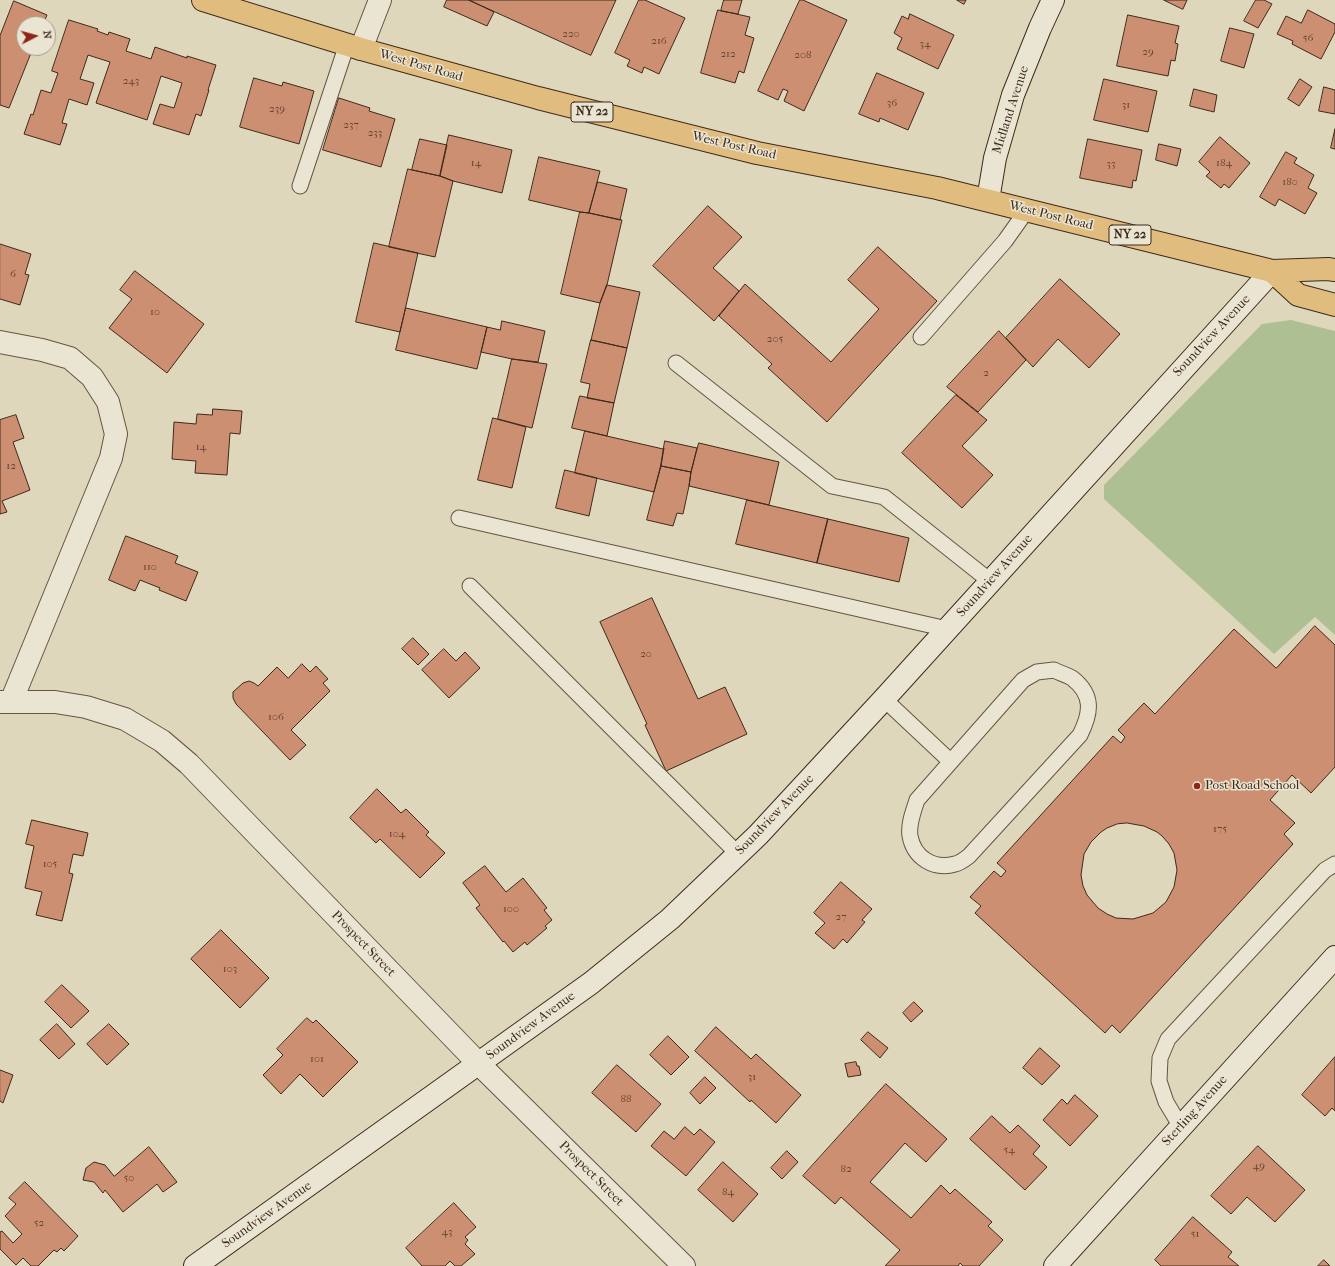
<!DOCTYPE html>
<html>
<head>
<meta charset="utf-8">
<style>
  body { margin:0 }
  #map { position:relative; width:1335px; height:1266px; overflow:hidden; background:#dfd7bc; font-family:"IM FELL French Canon",serif }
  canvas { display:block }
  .north { position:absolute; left:16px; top:16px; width:40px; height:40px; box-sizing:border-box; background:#eae5d3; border:1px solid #a69a89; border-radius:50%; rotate:84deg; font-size:11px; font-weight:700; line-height:16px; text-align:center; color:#3f291a }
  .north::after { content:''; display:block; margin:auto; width:14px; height:18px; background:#8f2418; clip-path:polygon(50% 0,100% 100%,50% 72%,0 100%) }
</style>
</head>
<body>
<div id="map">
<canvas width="1335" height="1266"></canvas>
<div class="north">N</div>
</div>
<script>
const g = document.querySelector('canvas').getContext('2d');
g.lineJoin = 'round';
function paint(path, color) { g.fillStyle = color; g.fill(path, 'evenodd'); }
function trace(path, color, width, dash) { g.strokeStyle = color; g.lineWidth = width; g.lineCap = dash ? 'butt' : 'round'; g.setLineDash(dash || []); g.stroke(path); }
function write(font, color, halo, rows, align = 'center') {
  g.font = font + ' "IM FELL French Canon",serif'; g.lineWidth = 3; g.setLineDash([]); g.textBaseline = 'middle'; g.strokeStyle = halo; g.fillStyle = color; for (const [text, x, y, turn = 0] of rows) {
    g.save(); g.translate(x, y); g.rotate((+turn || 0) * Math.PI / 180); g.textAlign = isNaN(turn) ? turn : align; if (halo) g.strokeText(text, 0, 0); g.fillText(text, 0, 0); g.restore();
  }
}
paint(new Path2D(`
  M1291 320 1335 331V635L1315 617 1274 654 1104 499V485L1262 324Z`), '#aebf94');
const building = new Path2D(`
  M447 0H469L494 12 487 26 444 7Z
  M469 0H616L591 55Z
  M639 0H645L685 18 659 74 644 67 642 73 627 66 630 60 615 53Z
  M724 0H742L738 14 721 11Z
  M800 0H803L847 20 804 111 784 101 788 91 783 89 778 100 758 91Z
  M957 0H966L964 4Z
  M1164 0H1187L1183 9Z
  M1256 0H1264L1272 4 1258 28 1244 21Z
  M14 1 47 15 43 24H24V48H33L9 108 0 105V36Z
  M718 10 750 17 745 35 754 38 744 73 739 71 735 83 701 73Z
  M1308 10 1335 24V32L1321 59 1292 44 1293 41 1277 34 1286 16 1301 23Z
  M910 14 954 35 938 69 897 49 902 38 894 33 902 16 908 19Z
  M1128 15 1179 26 1175 43 1178 44 1175 61 1171 60 1168 76 1117 66Z
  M69 20 98 29 97 31 108 35 109 32 130 39 126 51 151 59 155 47 187 58V56L216 65 208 90H209L201 116 196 114 189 135 153 124 160 104 174 108 182 83 161 76 147 120 96 103 110 62 88 55 80 79 94 83 87 105 69 99 62 123 67 124 60 145 24 134 31 114 33 115 41 90 51 93 58 73 52 71Z
  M1230 28 1254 34 1244 68 1221 61Z
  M877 73 924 93 908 130 880 118 879 122 859 114Z
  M254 78 282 86 283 82 314 91 299 144 240 127Z
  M1104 79 1157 91 1148 132 1094 120Z
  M1300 79 1312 87 1299 106 1288 99Z
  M1324 87 1335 90V114L1319 111Z
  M1194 89 1217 95 1214 112 1190 106Z
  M339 98 370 108 369 111 395 119 381 167 323 150Z
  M1335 129V149L1331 148Z
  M449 135 512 150 502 193 453 181 440 176Z
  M1220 137 1250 163 1229 188 1224 184 1221 188 1206 176 1210 172 1199 162Z
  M420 139 447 145 440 176 412 170Z
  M1088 139 1142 150 1136 181 1133 180 1132 188 1080 178Z
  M1159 144 1181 149 1177 166 1156 160Z
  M1286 152 1297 158 1294 163 1314 175 1308 188 1317 193 1305 214 1279 199 1275 206 1260 197Z
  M539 157 600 171 589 213 580 212 529 200Z
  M408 169 440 176 453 181 435 257 389 247Z
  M598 182 627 189 620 220 589 213Z
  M708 206 742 237 713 268 739 291 714 321 653 266Z
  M580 212 589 213 622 220 607 285 600 303 561 294Z
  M374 243 418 253 400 332 356 322Z
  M0 244 31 254 25 274 29 275 20 305 0 299Z
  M878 247 937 301 827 422 768 368 772 364 719 316 745 284 831 362 879 309 848 280Z
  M135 271 204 324 167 373 109 328 132 299 120 290Z
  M1060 279 1120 334 1089 368 1058 339 1033 367 1006 338Z
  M607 285 640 292 627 348 591 340 600 303Z
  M406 308 487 327 477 369 396 350Z
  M502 321 545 331 538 362 512 359 481 352 487 327 500 330Z
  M999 331 1026 360 978 412 947 387Z
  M591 340 627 348 614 403 587 398 590 384 581 382Z
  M512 359 547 364 532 428 498 419Z
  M956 395 987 420 962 446 993 475 962 508 902 453Z
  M580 396 614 403 607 436 572 428Z
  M213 409 242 411 240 434 230 433 227 475 195 473 196 461 172 459 174 422 196 424 197 414 212 415Z
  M16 415 24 438 13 442 30 490 2 501 7 512 0 514V420Z
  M493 418 526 427 512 488 478 480Z
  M585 431 663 449 664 448 661 466 654 492 575 473Z
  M665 441 697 448 691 472 661 466Z
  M699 443 779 462 769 505 689 486 691 472Z
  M661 466 691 472 689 486 683 514 677 513 673 526 647 520Z
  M565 470 597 478 589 516 556 508Z
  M747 500 828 519 817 563 736 544Z
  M828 519 909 538 899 582 817 563Z
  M126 536 178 556 175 563 198 572 186 601 159 590 160 588 140 580 135 591 109 580Z
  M652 598 698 699 725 687 747 734 666 771 645 725 647 724 600 622Z
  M1315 626 1335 645V767L1311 793 1292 775 1270 800 1295 823 1284 834 1293 844 1120 1033 1112 1025 1105 1033 975 913 981 906 970 897 994 871 1001 877 1006 871 997 863 1113 736 1121 743 1125 737 1118 730 1144 703 1155 714 1234 629 1276 668ZM1127 823 1144 826 1157 832 1162 836 1169 844 1174 853 1177 870 1174 887 1166 902 1153 913 1133 919 1116 918 1107 914 1098 908 1087 895 1083 886 1081 875 1084 854 1091 842 1101 832 1107 828 1117 824Z
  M413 638 429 654 418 665 402 649Z
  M444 649 456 661 465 652 480 668 449 698 422 670Z
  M302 664 310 672 316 666 328 679 323 683 330 691 291 730 306 745 290 760 236 704 233 698V692L243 683 249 681 254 683 258 686 277 667 288 678Z
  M377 789 401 813 406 809 429 832 426 835 445 853 420 878 380 839 376 843 350 818Z
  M32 820 88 833 83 856 73 854 69 873 73 874 62 921 36 915 42 892 25 888 34 846 26 844Z
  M485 866 506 892 523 878 547 908 544 910 552 920 545 926 547 928 527 945 525 942 513 952 504 941 503 942 476 908 480 905 463 883Z
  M841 882 872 909 862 920 865 922 847 943 843 939 834 949 815 933 825 923 814 913Z
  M221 930 269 978 240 1008 191 959Z
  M62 985 89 1011 71 1028 45 1002Z
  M914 1002 923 1011 911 1022 903 1013Z
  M307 1018 313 1023 316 1020 358 1062 323 1097 300 1074 281 1094 263 1075 283 1055 277 1049Z
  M57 1024 75 1044 59 1059 40 1040Z
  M109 1024 129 1044 107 1065 87 1044Z
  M716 1027 751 1059 756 1054 801 1095 776 1123 751 1100 750 1102 695 1051Z
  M868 1032 888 1048 880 1058 861 1040Z
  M668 1036 689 1057 671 1075 650 1055Z
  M1040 1048 1060 1066 1042 1085 1023 1068Z
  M1335 1057V1111L1332 1108 1325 1116 1302 1095Z
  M856 1062 857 1066H859L861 1075 848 1077 845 1064Z
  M617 1065 661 1104 636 1132 592 1093Z
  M0 1070 13 1075 3 1103 0 1101Z
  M705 1077 716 1088 700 1104 690 1093Z
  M886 1084 947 1139 926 1162 905 1143 870 1182 911 1218 941 1185 950 1194 955 1189 992 1222 988 1226 1003 1240 979 1266H963L960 1263 958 1266H885L900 1250 841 1197 835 1204 803 1176Z
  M1075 1095 1098 1116 1070 1146 1043 1120 1062 1099 1067 1104Z
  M992 1116 1010 1133 1018 1125 1040 1146 1033 1154 1047 1167 1025 1190 970 1139Z
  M685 1127 694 1135 700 1129 715 1142 686 1176 651 1146 664 1131 674 1139Z
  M1258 1146 1305 1190 1275 1222 1247 1197 1231 1214 1211 1196Z
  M149 1147 177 1182 163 1192 157 1184 123 1212 105 1190 103 1193 94 1182 83 1180 86 1168 94 1162 105 1165 114 1176Z
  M787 1151 798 1162 782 1179 771 1168Z
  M723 1162 758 1194 733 1222 698 1190Z
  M25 1182 78 1236 64 1251 61 1248 57 1252 54 1250 38 1266H31L23 1258 16 1265 0 1249V1232L2 1231 13 1243 22 1234 5 1216 16 1204 9 1198Z
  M454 1203 476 1227 465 1237 468 1240 465 1244 475 1254 461 1266H455L450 1261 445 1266H422L406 1248Z
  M1193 1217 1232 1252 1228 1257 1239 1266H1161L1155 1260Z
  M1324 1260 1330 1266H1318Z`);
paint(building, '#cd8f71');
trace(building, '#3f291a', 1);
const lane = new Path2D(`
  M300 186 347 44
  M921 337 1005 241 1027 210
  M676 363 832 486 884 497 990 581
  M459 518 947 629
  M470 586 738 854
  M1054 670C1060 673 1067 675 1072 678 1094 695 1091 713 1080 735L969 856C965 859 960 863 955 864 934 870 914 858 910 836 908 824 914 810 917 800L1023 680 1037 672Z
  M884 699 950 761
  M1181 1127 1166 1102 1159 1081 1160 1058 1168 1039 1325 870 1335 864`);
const street = new Path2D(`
  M361 49 380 0
  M0 342 42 350 70 358 92 377 108 402 116 434 111 458 11 702
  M0 702H55L86 707 125 719 147 732 162 741 189 764 479 1064 684 1266`);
const secondary = new Path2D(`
  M988 200 995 158 1013 95 1040 28 1053 0
  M195 1266 591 983 670 919 758 835 884 699 1272 271
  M1055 1266 1335 957`);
const primary = new Path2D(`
  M203 0 361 49 538 98 757 153 937 188 1272 271 1328 269 1335 270
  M1272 271 1298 295 1335 305`);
trace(lane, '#675442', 17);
trace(street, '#675442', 24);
trace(secondary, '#3f291a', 24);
trace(primary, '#3f291a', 24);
trace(lane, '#eae5d3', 15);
trace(street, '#eae5d3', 22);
trace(secondary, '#eae5d3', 22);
trace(primary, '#e0bc7e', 22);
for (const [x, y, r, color] of [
  [1197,786,4,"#8f2418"]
]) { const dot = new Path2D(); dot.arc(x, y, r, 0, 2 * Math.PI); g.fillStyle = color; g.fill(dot); trace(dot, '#eae5d3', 1.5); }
write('11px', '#624230', null, [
  ["220",571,34],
  ["56",1308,38],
  ["216",659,41],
  ["34",925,44],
  ["29",1148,52],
  ["212",728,54],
  ["208",803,55],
  ["243",131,81],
  ["36",892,103],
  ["31",1126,105],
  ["239",277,109],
  ["237",351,125],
  ["233",375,133],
  ["14",476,163],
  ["184",1224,163],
  ["33",1111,164],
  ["180",1290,182],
  ["6",13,274],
  ["10",155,312],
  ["205",775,339],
  ["2",986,373],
  ["14",201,447],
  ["12",11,466],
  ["110",150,567],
  ["20",646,654],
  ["106",276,717],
  ["175",1220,829],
  ["104",397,834],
  ["105",50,864],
  ["100",511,909],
  ["27",841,917],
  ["103",230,969],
  ["101",317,1059],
  ["31",752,1077],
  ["88",626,1099],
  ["54",1009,1150],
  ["49",1259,1166],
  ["82",846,1169],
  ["50",129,1178],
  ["84",728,1192],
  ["52",39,1223],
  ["43",447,1232],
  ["51",1195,1234]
]);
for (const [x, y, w] of [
  [592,112,42],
  [1130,235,42]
]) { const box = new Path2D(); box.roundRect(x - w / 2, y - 10, w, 20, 3); g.fillStyle = '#eae5d3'; g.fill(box); trace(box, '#3f291a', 1); }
write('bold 12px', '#3f291a', null, [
  ["NY 22",592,112],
  ["NY 22",1130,235]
]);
write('13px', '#3f291a', '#eae5d3', [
  ["West Post Road",421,66,16],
  ["Midland Avenue",1011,110,-72],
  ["West Post Road",734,146,13],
  ["West Post Road",1051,216,14],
  ["Soundview Avenue",1212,336,-47],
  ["Soundview Avenue",995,576,-48],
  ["Soundview Avenue",775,815,-46],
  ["Prospect Street",363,944,46],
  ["Soundview Avenue",531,1026,-36],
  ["Sterling Avenue",1195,1111,-48],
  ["Prospect Street",591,1174,45],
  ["Soundview Avenue",267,1215,-35]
]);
write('13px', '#3f291a', '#eae5d3', [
  ["Post Road School",1205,786]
], 'left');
</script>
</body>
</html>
